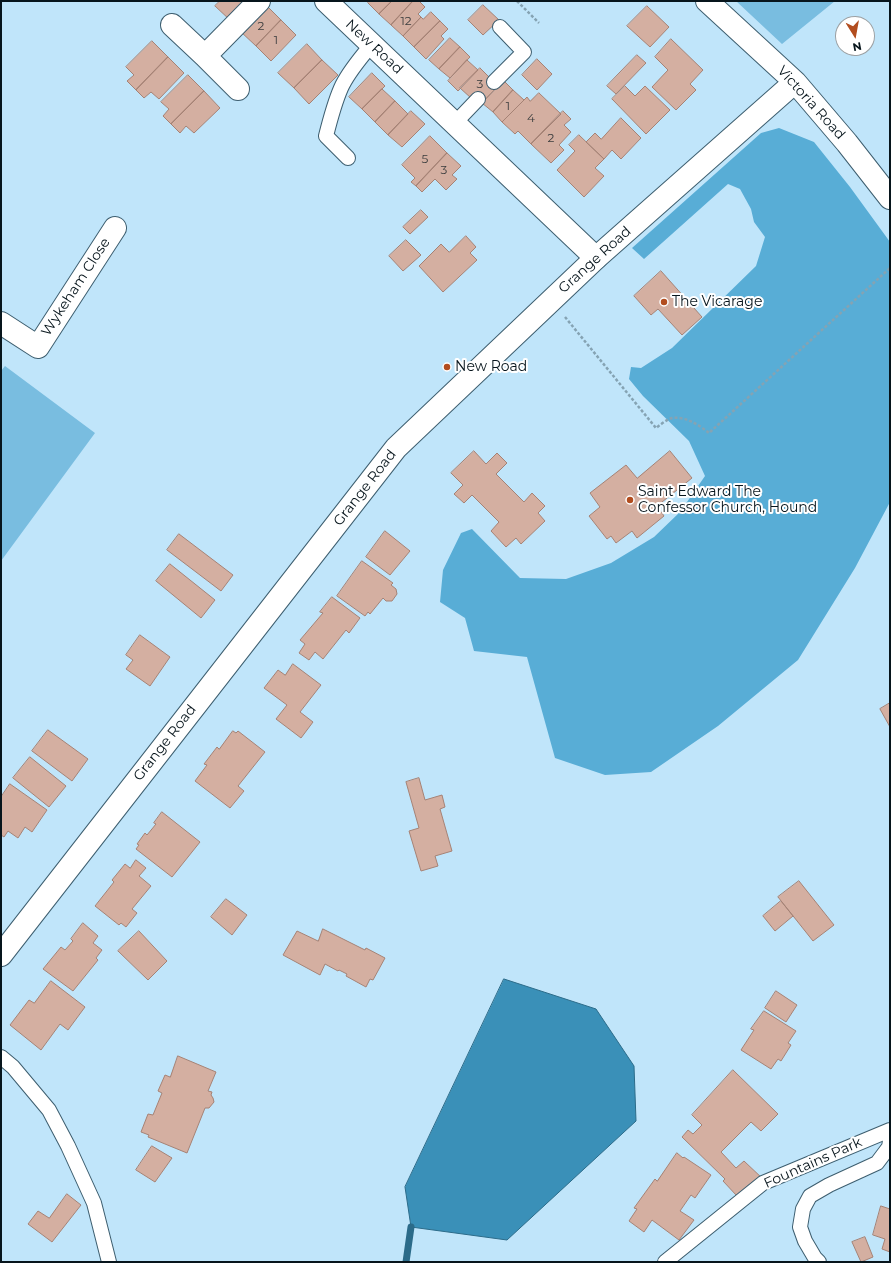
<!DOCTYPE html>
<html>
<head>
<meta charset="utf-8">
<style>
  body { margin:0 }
  #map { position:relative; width:891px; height:1263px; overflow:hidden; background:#c0e5fa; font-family:Montserrat,sans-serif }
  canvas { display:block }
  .frame { position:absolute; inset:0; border:2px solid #07151c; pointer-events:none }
  .north { position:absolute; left:835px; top:16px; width:40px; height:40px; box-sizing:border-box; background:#fff; border:1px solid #9ca1a4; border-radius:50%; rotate:169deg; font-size:11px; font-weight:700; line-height:16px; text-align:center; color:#07151c }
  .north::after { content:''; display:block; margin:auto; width:14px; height:18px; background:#b24d1f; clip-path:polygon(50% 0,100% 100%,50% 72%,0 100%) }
</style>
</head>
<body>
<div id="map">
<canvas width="891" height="1263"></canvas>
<div class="frame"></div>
<div class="north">N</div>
</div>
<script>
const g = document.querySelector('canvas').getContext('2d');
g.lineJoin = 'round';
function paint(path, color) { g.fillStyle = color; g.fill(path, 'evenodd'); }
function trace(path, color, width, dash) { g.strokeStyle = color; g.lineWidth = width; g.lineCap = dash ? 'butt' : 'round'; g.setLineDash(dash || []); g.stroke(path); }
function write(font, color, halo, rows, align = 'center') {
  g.font = font + ' Montserrat,sans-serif'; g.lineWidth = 4; g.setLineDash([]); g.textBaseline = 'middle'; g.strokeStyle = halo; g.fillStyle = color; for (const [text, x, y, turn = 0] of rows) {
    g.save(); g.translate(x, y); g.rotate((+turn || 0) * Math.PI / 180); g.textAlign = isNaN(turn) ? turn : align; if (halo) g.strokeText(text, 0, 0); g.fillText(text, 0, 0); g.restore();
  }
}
paint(new Path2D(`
  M736 1H835L782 44Z
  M5 366 95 433 1 561V371Z`), '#79bde0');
paint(new Path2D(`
  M779 128 814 142 850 187 890 242V502L855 568 798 660 718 726 651 772 605 775 555 758 527 657 474 651 465 618 440 602 443 570 461 533 472 529 520 578 566 579 611 563 654 537 680 512 705 476 689 441 643 396 629 379 631 367 641 368 672 348 756 266 765 237 754 222 751 209 740 189 728 184 644 259 632 248 761 133Z`), '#58add6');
const water = new Path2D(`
  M504 979 596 1009 634 1066 636 1121 507 1240 411 1227 405 1187Z`);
paint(water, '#3a90b8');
trace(water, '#2b6b89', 1);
trace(new Path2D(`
  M406 1262 411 1227`), '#2b6b89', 7);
const building = new Path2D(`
  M220 1H250L231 21 215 6Z
  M369 1H392L379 14 368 3Z
  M392 1H413L391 25 379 14Z
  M413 1H419L425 7 418 14 421 17 403 36 391 25Z
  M266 5 281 20 256 46 240 31Z
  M483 5 499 20 483 35 468 20Z
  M647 6 669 27 650 47 627 26Z
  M431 12 440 21 414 47 403 36 421 17 423 19Z
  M281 20 296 35 271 61 256 46Z
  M440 21 448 29 441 36 444 39 426 59 414 47Z
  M450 38 460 47 439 69 429 60Z
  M671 39 703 70 690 84 696 90 676 110 652 87 668 70 655 57Z
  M152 41 168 57 136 90 127 81 134 75 126 67Z
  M307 44 322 60 294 88 278 73Z
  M460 47 470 57 450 78 439 69Z
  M637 55 646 63 616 94 607 86Z
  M168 57 184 73 159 99 151 92 144 98 136 90Z
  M537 59 552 74 537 90 522 75Z
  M322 60 338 75 309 104 294 88Z
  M467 60 478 70 458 91 448 81Z
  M480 68 498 86 482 103 471 98 460 88Z
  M372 73 385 86 362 109 349 97Z
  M188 75 204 91 171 124 163 116 169 109 161 102Z
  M504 81 513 90 493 112 482 103Z
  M625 86 635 96 645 86 670 110 646 134 612 99Z
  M382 89 395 101 375 122 362 109Z
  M513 90 524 100 502 122 493 112Z
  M204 91 220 108 194 133 186 126 180 133 171 124Z
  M539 93 561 114 531 144 518 131 515 134 502 122 527 97 530 101Z
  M395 101 408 114 388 135 375 122Z
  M411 111 425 124 402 147 388 135Z
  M563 111 571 119 564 125 571 132 559 145 564 150 551 163 531 144Z
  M621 118 641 138 621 159 612 150 604 159 586 142 595 133 601 139Z
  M579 135 604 159 595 168 604 176 584 197 557 170 575 151 569 145Z
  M430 136 447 153 416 186 411 182 415 178 402 165Z
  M447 153 461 166 452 175 457 179 446 190 435 179 422 192 416 186Z
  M421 210 428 217 410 234 403 227Z
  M466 236 476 247 470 253 477 260 443 292 419 266 441 244 449 252Z
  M406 240 421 255 403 271 389 256Z
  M661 271 702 317 682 335 658 309 651 315 634 296Z
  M474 451 486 464 497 453 507 463 496 474 524 502 532 493 545 506 538 513 545 521 521 544 516 538 506 547 491 531 499 522 472 495 464 503 454 494 463 485 451 473Z
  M670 451 692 478 657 506 664 516 637 538 632 531 616 543 611 536 607 539 589 516 600 507 590 493 626 465 637 478Z
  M385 531 410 551 390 575 366 557Z
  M179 534 233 575 221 591 167 550Z
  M362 561 393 583 391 585 396 589 397 594 392 601H386L383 598 370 614 368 612 365 616 337 596Z
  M170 564 215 600 201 618 156 581Z
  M332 597 360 618 349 633 346 630 323 659 315 652 309 660 299 653 305 644 300 640 323 613 320 612Z
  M140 635 170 657 150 686 126 669 133 660 126 655Z
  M293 664 321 685 300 712 313 722 301 738 276 719 287 705 264 688 278 670 285 675Z
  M890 703V727L880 709Z
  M48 730 88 759 72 781 32 751Z
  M233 731 236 733 238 731 265 752 238 786 244 791 230 808 195 781 207 765 204 764 217 747 219 749Z
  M30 757 66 786 49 807 13 778Z
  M419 778 425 800 442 795 445 807 440 809 452 851 435 856 438 866 421 871 409 831 419 828 406 782Z
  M10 784 47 810 32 832 25 827 18 838 8 831 4 837 1 835V797Z
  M162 812 200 842 172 877 136 849 139 845 137 844 145 833 147 835 156 824 154 823Z
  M136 860 146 868 139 876 151 886 132 909 137 913 126 927 121 923 119 925 95 906 114 882 112 880 125 864 130 868Z
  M799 881 834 925 813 941 778 897Z
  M226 899 247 915 232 935 211 917Z
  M781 901 793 916 775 931 763 916Z
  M83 923 98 936 93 943 102 950 96 958 98 960 73 991 43 969 61 947 65 950 73 941 71 939Z
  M323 929 365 950 366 948 385 958 373 980 370 979 366 987 346 976 347 974 339 970 338 971 325 964 320 975 283 955 297 931 318 941Z
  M139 931 167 961 148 980 118 951Z
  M51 981 85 1007 68 1030 60 1024 41 1050 10 1025 29 1000 34 1003Z
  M776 991 797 1005 786 1022 765 1008Z
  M764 1011 796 1031 788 1043 791 1045 781 1061 778 1059 771 1069 741 1050 754 1030 751 1029Z
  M178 1056 216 1072 208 1091 212 1092 211 1095 213 1098 214 1102 209 1108H205L187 1153 148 1137 149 1135 141 1132 148 1114 153 1115 162 1093 158 1091 165 1075 170 1077Z
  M733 1070 778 1114 761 1131 751 1122 721 1152 736 1168 744 1161 763 1179 737 1196 723 1181 725 1179 682 1137 688 1130 693 1134 702 1125 692 1115Z
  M152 1146 172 1158 155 1182 136 1170Z
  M677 1153 683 1158 684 1157 711 1175 695 1198 691 1195 680 1211 694 1220 679 1240 652 1220 644 1232 629 1221 637 1209 634 1208 655 1179 657 1181Z
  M67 1194 81 1205 52 1242 28 1224 38 1211 49 1218Z
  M881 1206 890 1209V1252L882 1249 885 1239 873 1235Z
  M865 1237 873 1257 861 1262 852 1242Z`);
paint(building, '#d4afa1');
trace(building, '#a58275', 1);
const service = new Path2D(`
  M494 82 524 52 500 27
  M455 123 478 99
  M348 158 326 136C330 120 334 104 341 88 348 72 361 58 371 45
  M1 1057 13 1067 49 1110 68 1146 94 1203 109 1262
  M665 1262 763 1183 890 1130
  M819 1262 815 1258 805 1241 800 1227 803 1209 810 1196 829 1185 877 1163 889 1147 890 1141`);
const minor = new Path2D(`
  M326 1 596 258
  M172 25 205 56
  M238 89 205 56 259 1
  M1 323 38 347 115 228`);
const tertiary = new Path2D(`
  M707 1 795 82 847 143 890 198
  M1 955 396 448 596 258 795 82`);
trace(service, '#3d5e6f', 16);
trace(minor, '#3d5e6f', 24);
trace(tertiary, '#3d5e6f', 24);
trace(new Path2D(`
  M517 1 539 23
  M565 317 656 428C660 425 665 421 669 419 683 414 699 425 709 433L890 268`), '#85a3b3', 2.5, [3, 2]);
trace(service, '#fff', 14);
trace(minor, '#fff', 22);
trace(tertiary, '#fff', 22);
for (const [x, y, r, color] of [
  [664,302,4,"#b24d1f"],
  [447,367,4,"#b24d1f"],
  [630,500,4,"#b24d1f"]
]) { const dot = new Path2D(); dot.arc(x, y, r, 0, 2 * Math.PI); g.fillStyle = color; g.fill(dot); trace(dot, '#fff', 1.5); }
write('12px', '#3a3c3d', null, [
  ["12",406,21],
  ["2",261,26],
  ["1",276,40],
  ["3",480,84],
  ["1",508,106],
  ["4",531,118],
  ["2",551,138],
  ["5",425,159],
  ["3",444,170]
]);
write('14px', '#07151c', '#fff', [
  ["New Road",374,47,43],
  ["Victoria Road",811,103,48],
  ["Grange Road",595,260,-42],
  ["Wykeham Close",76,287,-57],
  ["Grange Road",365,488,-52],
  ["Grange Road",165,743,-52],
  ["Fountains Park",813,1163,-24]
]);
write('14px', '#07151c', '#fff', [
  ["The Vicarage",672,302],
  ["New Road",455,367],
  ["Saint Edward The",638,492],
  ["Confessor Church, Hound",638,508]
], 'left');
</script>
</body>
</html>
